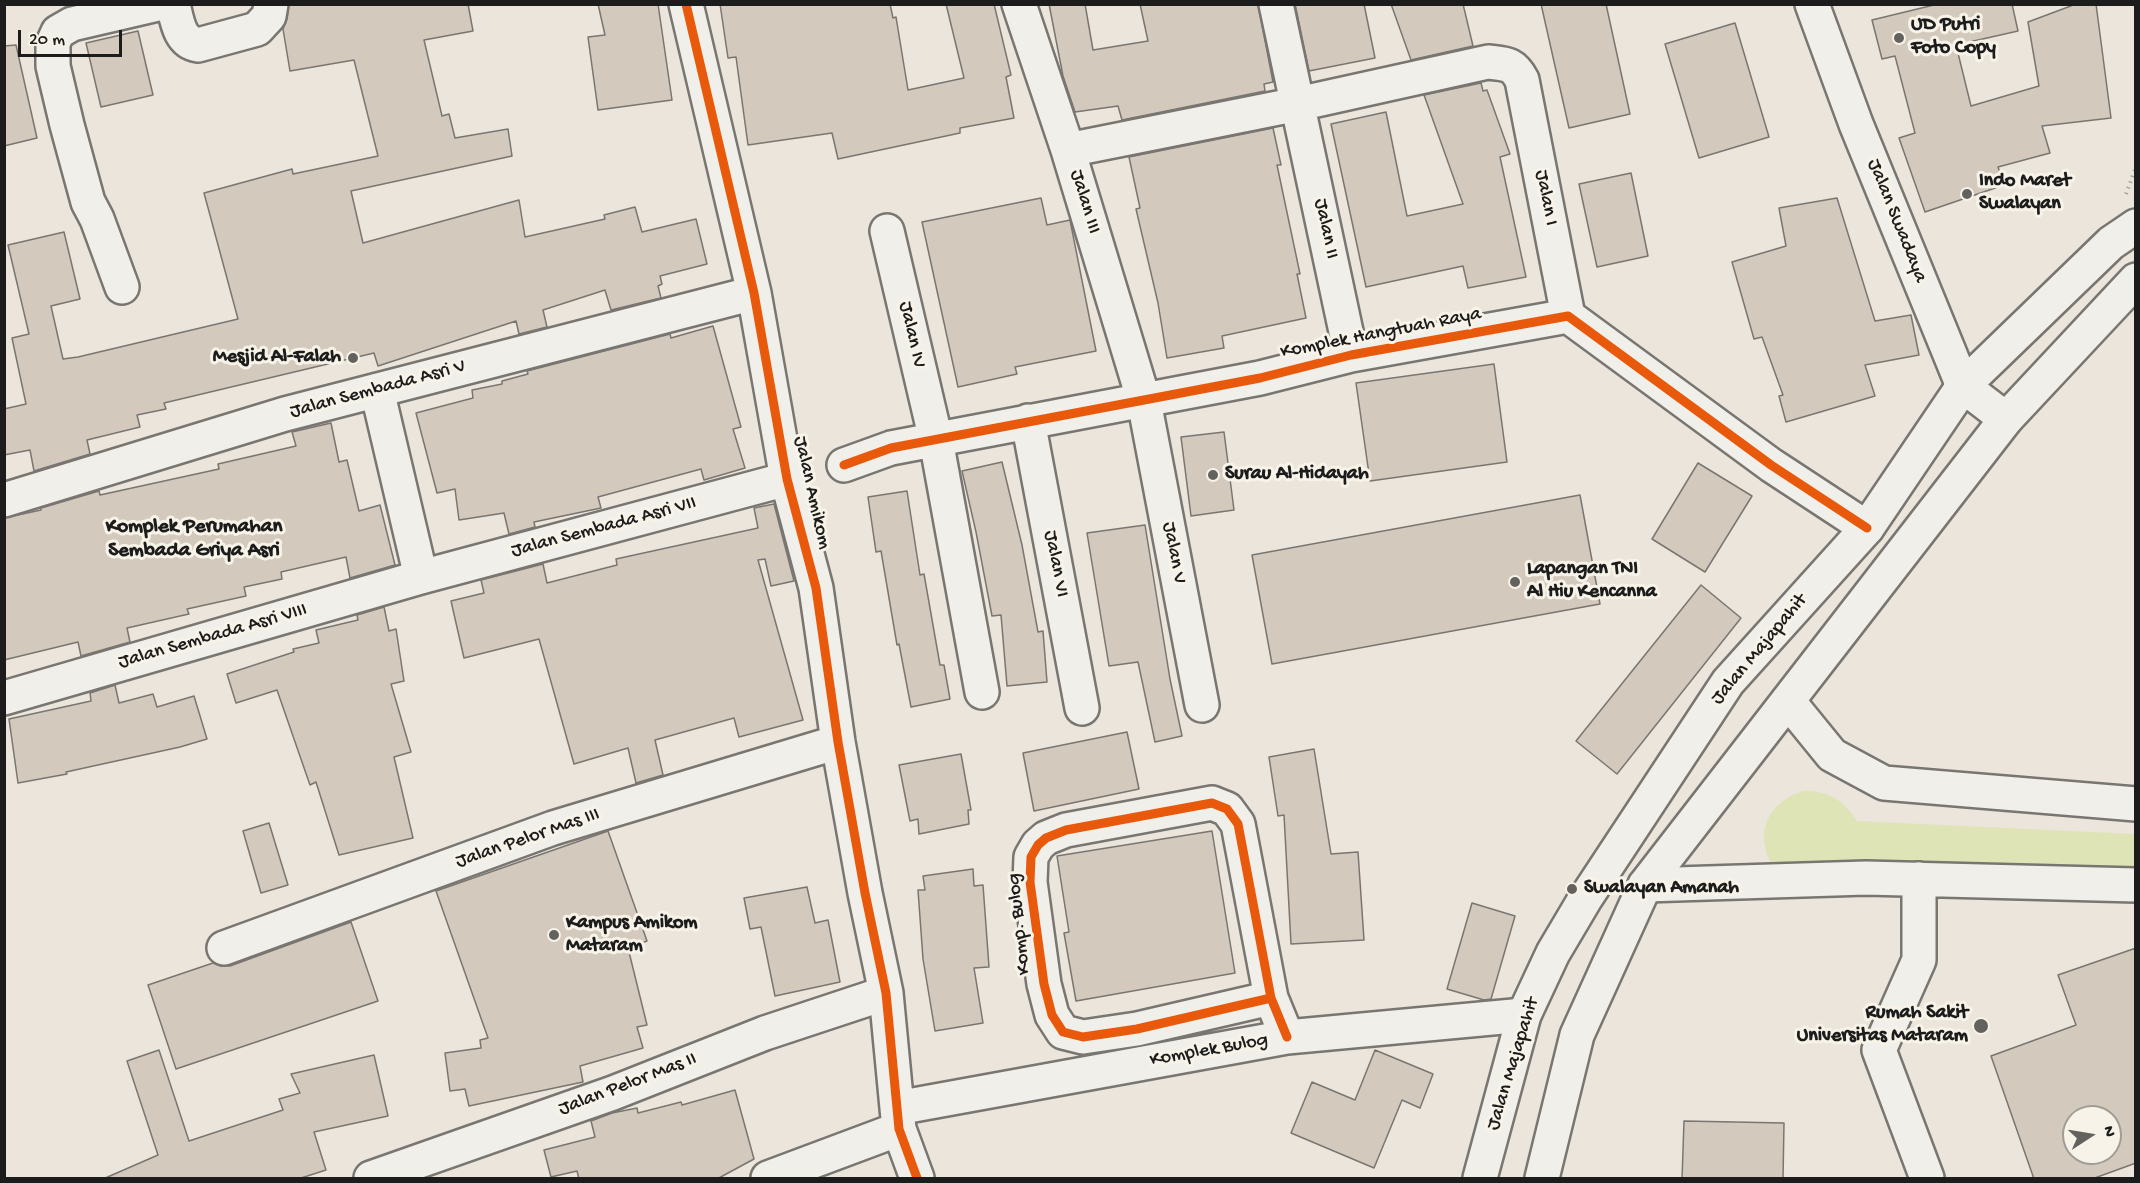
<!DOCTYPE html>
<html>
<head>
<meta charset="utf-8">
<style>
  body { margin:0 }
  #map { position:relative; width:2140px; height:1183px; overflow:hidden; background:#ebe5db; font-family:"Gochi Hand",sans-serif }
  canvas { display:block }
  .frame { position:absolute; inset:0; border:6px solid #1c1c1c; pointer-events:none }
  .north { position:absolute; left:2062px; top:1105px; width:60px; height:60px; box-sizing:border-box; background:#f7f3e8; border:2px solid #9f9d96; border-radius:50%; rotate:78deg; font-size:16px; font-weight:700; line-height:24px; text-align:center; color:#1c1c1c }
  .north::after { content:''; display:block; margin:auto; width:21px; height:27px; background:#64625f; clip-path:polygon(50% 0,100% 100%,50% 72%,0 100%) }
  .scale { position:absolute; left:18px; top:30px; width:104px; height:27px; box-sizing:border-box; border:3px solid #1c1c1c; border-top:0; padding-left:8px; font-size:18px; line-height:21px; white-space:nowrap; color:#1c1c1c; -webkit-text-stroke:4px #f7f3e8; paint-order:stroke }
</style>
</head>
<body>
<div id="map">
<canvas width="2140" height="1183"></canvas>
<div class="frame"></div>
<div class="north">N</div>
<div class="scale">20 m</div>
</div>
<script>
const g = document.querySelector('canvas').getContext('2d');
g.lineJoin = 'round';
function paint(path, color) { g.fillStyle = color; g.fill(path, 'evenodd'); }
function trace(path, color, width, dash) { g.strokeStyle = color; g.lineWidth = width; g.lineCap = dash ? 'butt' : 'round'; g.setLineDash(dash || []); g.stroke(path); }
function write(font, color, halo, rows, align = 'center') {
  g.font = font + ' "Gochi Hand",sans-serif'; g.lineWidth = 6; g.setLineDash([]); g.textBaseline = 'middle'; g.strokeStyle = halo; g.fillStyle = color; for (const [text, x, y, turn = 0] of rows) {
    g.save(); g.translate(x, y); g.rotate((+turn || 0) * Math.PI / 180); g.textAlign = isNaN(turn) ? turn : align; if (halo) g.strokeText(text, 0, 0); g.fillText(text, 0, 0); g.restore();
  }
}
paint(new Path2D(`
  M1803 791C1828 790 1844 800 1857 821L2135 834V879L1777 873C1753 839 1763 804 1803 791Z`), '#dfe4b6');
const building = new Path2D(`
  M289 4H468L473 31 424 40 442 116 449 114 455 138 508 129 512 156 351 191 363 243 519 200 525 237 605 219 604 215 635 207 642 232 696 219 707 264 660 276 662 284 658 286 661 298 611 310 605 290 543 310 547 327 519 334 516 321 378 366 374 353 164 403 166 409 137 415 140 427 87 440 90 454 34 471 30 450 4 455V409L26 404 12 338 29 334 8 245 64 232 80 299 51 306 63 359 78 357 238 319 204 193 292 169 293 174 378 156 354 60 290 71 283 29 287 19Z
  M598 4H658L672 100 598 110 588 37 605 35Z
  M720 4H890L893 18 896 17 908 90 964 78 946 4H994L1011 75 1006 77 1014 118 960 128V133L838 159 832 133 748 145 736 57 728 58Z
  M1049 4H1085L1093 50 1148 41 1140 4H1258L1273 82 1264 84 1265 91 1122 120 1118 106 1075 112 1063 76Z
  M1295 4H1364L1375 58 1309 71Z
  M1391 4H1463L1473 46 1411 60Z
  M1541 4H1606L1630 114 1569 128Z
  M1938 4H2012L2018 31 1956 45 1971 106 2039 86 2028 22 2076 4H2096L2111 118 2042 126 2050 153 1998 167 2004 185 1925 212 1899 138 1915 133 1895 56 1882 59 1872 20Z
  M1735 23 1769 137 1699 158 1665 44Z
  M138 31 153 95 101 107 86 43Z
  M16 45 37 138 4 146V46Z
  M1481 83 1483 91 1487 90 1510 154 1500 157 1526 277 1468 288 1463 266 1366 287 1331 124 1386 112 1407 216 1463 204 1424 95Z
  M1273 128 1281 165H1277L1300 274H1297L1306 318 1222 336 1224 348 1167 358 1158 303 1136 209 1140 208 1129 157Z
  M1631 173 1648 256 1597 267 1579 184Z
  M1041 198 1047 225 1070 220 1096 351 1015 367 1017 374 958 387 922 222Z
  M1837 198 1875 321 1911 315 1919 355 1865 365 1875 396 1786 422 1779 396 1783 395 1762 337 1754 339 1732 262 1786 246 1779 208Z
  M713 326 741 427 733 429 745 468 704 480 701 469 598 497 601 508 534 522 535 527 509 534 504 513 459 520 455 489 437 493 416 413 473 398 472 390 502 384V381L528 374 527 371 670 334 671 338Z
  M1494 364 1507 462 1370 481 1356 383Z
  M331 423 339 462 347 460 359 511 380 505 395 565 350 578 346 557 281 572 282 579 244 587 246 596 187 609 189 614 127 628 130 642 81 656 78 642 4 660V518L41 510V508L99 491 100 495 219 469 218 464 296 446 292 432Z
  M1224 432 1234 510 1191 516 1181 437Z
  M1002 462 1022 545 1038 632 1043 631 1047 682 1007 686 1001 615 992 616 976 532 962 471Z
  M1698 463 1752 496 1705 572 1652 539Z
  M907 491 920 575 924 574 940 665H944L950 699 911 707 899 644 897 645 881 551 876 552 868 497Z
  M1580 495 1600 604 1272 664 1252 555Z
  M774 504 794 581 771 586 765 559 758 560 803 720 739 737 734 718 655 740 663 775 636 783 628 748 574 764 539 639 464 658 451 601 484 593 481 580 543 564 547 583 617 565 616 559 758 528 754 508Z
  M1145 525 1170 679 1182 736 1155 742 1138 662 1109 666 1087 533Z
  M1701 585 1741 618 1617 774 1576 741Z
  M384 607 389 631 396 629 404 681 391 684 411 752 394 757 413 838 339 855 316 782 310 785 277 690 236 703 227 674 294 652 293 649 319 643 316 630 358 620 357 615Z
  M115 685 119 703 153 694 157 707 194 696 207 739 180 747 66 772 67 774 18 783 9 719 91 701 90 693Z
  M1127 732 1139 789 1034 811 1023 753Z
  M1314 749 1331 854 1358 852 1364 940 1291 944 1284 815 1278 816 1269 757Z
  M961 754 971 810H968L969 824 919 834 918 819 910 821 899 765Z
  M269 823 288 885 261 893 243 831Z
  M608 831 647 941 628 948 647 1025 637 1027 643 1048 580 1066 583 1082 469 1106 465 1089 450 1091 445 1053 481 1048 480 1040 488 1038 436 891Z
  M1212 831 1235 973 1076 1001 1064 933 1069 932 1057 856Z
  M973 869 974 886 983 885 989 967 974 968 983 1023 935 1031 923 959 918 890H925L923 876Z
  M807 887 815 923 828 920 840 982 775 996 761 927 750 929 744 898Z
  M1472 903 1515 916 1491 999 1484 1000 1447 989Z
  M351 922 378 1001 176 1069 148 985 213 963 221 966H230Z
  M2136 948V1163L2092 1179H2034L1991 1056 2076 1025 2058 975ZM2074 1117H2110V1153H2074Z
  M159 1050 189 1141 283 1110 279 1099 300 1093 291 1074 374 1055 388 1116 314 1132 326 1170 298 1179H103L158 1155 127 1061Z
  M1375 1050 1433 1074 1420 1108 1402 1100 1374 1168 1291 1133 1312 1082 1355 1100Z
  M735 1090 754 1159 717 1179H579L577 1171 551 1177 544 1150 595 1137 591 1121 612 1113 637 1108 638 1113 681 1102 682 1105Z
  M1684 1121 1784 1123 1783 1179H1682Z`);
paint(building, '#d3c9bd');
trace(building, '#797672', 1.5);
const minor = new Path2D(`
  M173 4C177 20 179 42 198 45L257 29 269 16 271 4
  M686 4 754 293 787 479 816 588 838 742 865 893 886 993 899 1129 917 1178
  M1019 4 1068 150 1144 401 1202 705
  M1276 4 1351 355
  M1812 4 1856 124 1963 386 2006 419
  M1068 150 1298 104 1488 62C1506 64 1513 63 1522 80L1568 316
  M887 231 936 440 982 692
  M122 287 97 219 88 202 67 125 53 66V43L58 32 72 24 158 4
  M377 390 421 577
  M1028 421 1082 708
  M844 465 891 448 1260 378 1351 355 1568 316 1771 465 1867 528
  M4 500 285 414 754 293
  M4 698 421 577 787 479
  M1788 701 1832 755 1884 783 2136 804
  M1919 879V960L1879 1050 1927 1178
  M1645 885 1866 878 2136 885
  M224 948 553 828 838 742
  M1271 998 1137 1029 1083 1037 1063 1032 1052 1015 1044 984 1030 882 1031 857 1038 845 1046 838 1066 830 1212 803 1227 809 1238 824 1271 998 1287 1037
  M897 1108 1287 1037 1524 1015
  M371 1178 613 1093 765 1033 886 993
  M768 1178 899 1129`);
const major = new Path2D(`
  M1480 1178 1524 1015 1553 953 1585 899 1728 682 1867 528 1963 386 2111 243 2136 226
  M1542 1178 1577 1035 1645 885 2006 419 2136 280`);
trace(minor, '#797672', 38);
trace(major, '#797672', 38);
trace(new Path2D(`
  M2126 194 2136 167`), '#a8a6a3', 4, [1.5, 4.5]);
trace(minor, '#f1efea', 33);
trace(major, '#f1efea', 33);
trace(new Path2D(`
  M686 4 754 293 787 479 816 588 838 742 865 893 886 993 899 1129 917 1178
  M844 465 891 448 1260 378 1351 355 1568 316 1771 465 1867 528
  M1271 998 1137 1029 1083 1037 1063 1032 1052 1015 1044 984 1030 882 1031 857 1038 845 1046 838 1066 830 1212 803 1227 809 1238 824 1271 998 1287 1037`), '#e8590c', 9);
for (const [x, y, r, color] of [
  [1899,38,6,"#64625f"],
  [1967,194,6,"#64625f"],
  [353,358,6,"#64625f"],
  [1213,475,6,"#64625f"],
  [1515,582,6,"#64625f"],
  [1572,889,6,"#64625f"],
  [554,935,6,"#64625f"],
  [1981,1026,8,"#64625f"]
]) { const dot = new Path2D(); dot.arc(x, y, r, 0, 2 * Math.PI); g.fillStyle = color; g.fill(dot); trace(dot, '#f7f3e8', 2); }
write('bold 20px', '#1c1c1c', '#f7f3e8', [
  ["UD Putri",1911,26],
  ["Foto Copy",1911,49],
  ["Indo Maret",1979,182],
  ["Swalayan",1979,205],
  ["Mesjid Al-Falah",341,358,"right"],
  ["Surau Al-Hidayah",1225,475],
  ["Lapangan TNI",1527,570],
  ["Al Hiu Kencanna",1527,593],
  ["Swalayan Amanah",1584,889],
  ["Kampus Amikom",566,924],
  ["Mataram",566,947],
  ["Rumah Sakit",1968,1014,"right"],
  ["Universitas Mataram",1968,1037,"right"]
], 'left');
write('20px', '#1c1c1c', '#f7f3e8', [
  ["Jalan I",1545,198,79],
  ["Jalan III",1084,202,73],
  ["Jalan Swadaya",1896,221,68],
  ["Jalan II",1325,229,78],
  ["Komplek Hangtuah Raya",1381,334,-11],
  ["Jalan IV",911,335,77],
  ["Jalan Sembada Asri V",378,390,-15],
  ["Jalan Amikom",811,493,77],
  ["Jalan Sembada Asri VII",604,528,-15],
  ["Jalan V",1173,553,79],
  ["Jalan VI",1055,564,79],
  ["Jalan Sembada Asri VIII",213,637,-16],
  ["Jalan Majapahit",1760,650,-50],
  ["Jalan Pelor Mas III",528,839,-19],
  ["Komp. Bulog",1020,924,-96],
  ["Komplek Bulog",1209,1051,-10],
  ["Jalan Majapahit",1514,1064,-73],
  ["Jalan Pelor Mas II",628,1085,-21]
]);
write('bold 21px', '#1c1c1c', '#f7f3e8', [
  ["Komplek Perumahan",194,528],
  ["Sembada Griya Asri",194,552]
]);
</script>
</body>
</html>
